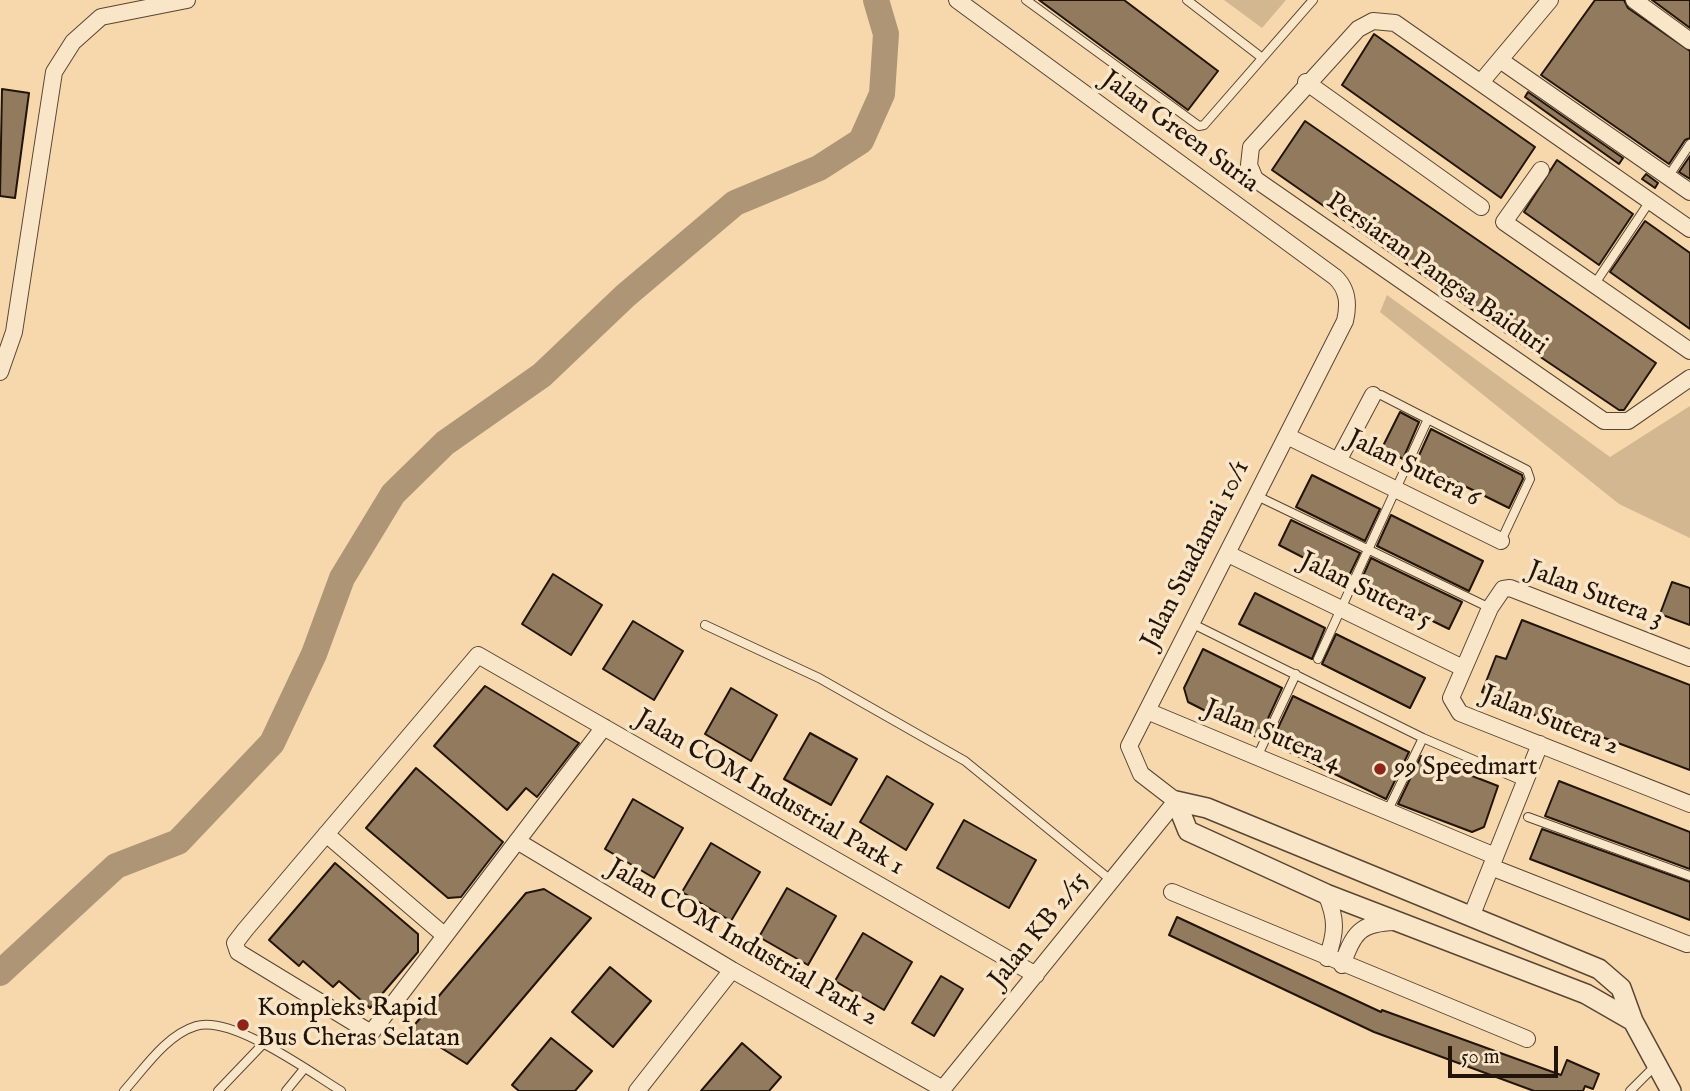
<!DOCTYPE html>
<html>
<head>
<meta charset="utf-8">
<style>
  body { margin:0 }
  #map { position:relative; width:1690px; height:1091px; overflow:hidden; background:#f6d8ac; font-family:"IM FELL English",serif }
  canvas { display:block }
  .scale { position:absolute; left:1448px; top:1046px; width:110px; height:32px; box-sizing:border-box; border:4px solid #231409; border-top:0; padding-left:9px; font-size:21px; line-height:24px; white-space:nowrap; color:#231409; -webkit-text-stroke:5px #f9e6c9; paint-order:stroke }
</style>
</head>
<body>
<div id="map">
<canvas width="1690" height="1091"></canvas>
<div class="scale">50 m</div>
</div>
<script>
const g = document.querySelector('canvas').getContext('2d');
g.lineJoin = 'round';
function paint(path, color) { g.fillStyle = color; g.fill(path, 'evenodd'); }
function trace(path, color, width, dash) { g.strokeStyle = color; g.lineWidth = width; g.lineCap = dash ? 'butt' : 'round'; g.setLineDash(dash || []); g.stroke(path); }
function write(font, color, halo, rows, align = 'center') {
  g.font = font + ' "IM FELL English",serif'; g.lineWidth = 7; g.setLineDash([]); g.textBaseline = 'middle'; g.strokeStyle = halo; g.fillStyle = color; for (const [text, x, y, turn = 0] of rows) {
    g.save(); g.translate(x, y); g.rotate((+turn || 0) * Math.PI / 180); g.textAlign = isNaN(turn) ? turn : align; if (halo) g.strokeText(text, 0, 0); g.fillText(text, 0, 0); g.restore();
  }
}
paint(new Path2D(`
  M1224 0H1286L1262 28Z
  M1387 295 1610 457 1690 406V538L1619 504 1380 312Z`), '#d2b790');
trace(new Path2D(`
  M0 973 116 866 178 842 272 743 314 654 342 578 393 494 445 443 542 375 625 296 735 203 819 168 861 141 882 94 886 34 876 0`), '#ae9575', 26);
const building = new Path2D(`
  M1039 0H1124L1218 71 1188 110Z
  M1595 0H1624L1628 8 1690 51V138L1685 140 1669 164 1541 75Z
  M1652 0H1690V28Z
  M1374 34 1535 147 1501 198 1342 85Z
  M2 89 29 93 15 198 0 196Z
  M1528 92 1623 158 1619 164 1525 97Z
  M1305 121 1656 363 1624 410H1619L1533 352 1272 170Z
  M1690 156V179L1679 172Z
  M1557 160 1633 214 1599 265 1524 212Z
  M1646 174 1658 183 1655 188 1642 179Z
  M1645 221 1690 253V329L1610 272Z
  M1400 412 1419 422 1403 459 1382 448Z
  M1431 429 1522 475 1523 479 1509 508 1416 462Z
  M1312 475 1380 509 1365 541 1296 507Z
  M1391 515 1483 561 1469 591 1377 546Z
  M1291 520 1360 553 1347 580 1279 545Z
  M1371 558 1462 602 1449 629 1359 585Z
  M553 574 602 605 571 655 522 624Z
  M1672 582 1690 588V625L1660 614Z
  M1255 593 1325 628 1312 659 1239 624Z
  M1522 620 1690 685V770L1578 728 1577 731 1539 717 1482 692 1496 656 1506 659Z
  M633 621 683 651 654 700 603 669Z
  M1336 634 1425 678 1410 708 1322 664Z
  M1203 649 1282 688 1259 738 1188 702 1184 688Z
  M485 686 579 743 537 797 526 788 507 810 434 746Z
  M731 688 777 715 751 761 705 734Z
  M1293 696 1409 752 1386 799 1271 743Z
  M810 733 857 759 831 805 784 779Z
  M1421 756 1498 786 1484 827 1472 832 1398 804Z
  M416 768 503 842 461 897 448 898 366 828Z
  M887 776 933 804 906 850 860 822Z
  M1559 781 1690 832V869L1545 816Z
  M633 799 683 828 654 878 605 849Z
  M964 820 1036 860 1009 908 937 868Z
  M1542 829 1690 882V920L1530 859Z
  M711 843 760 872 731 921 682 892Z
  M335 863 418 934V952L370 1008 339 981 333 987 303 961 299 966 269 940Z
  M787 888 836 916 808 965 759 937Z
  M544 889 591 918 467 1064 411 1029 526 893Z
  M1177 917 1381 1012 1382 1010 1561 1075 1567 1060 1599 1074 1593 1089 1585 1086 1583 1091H1534L1423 1050 1374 1032 1169 935Z
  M863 933 912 962 884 1010 835 981Z
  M610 967 651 1001 613 1047 572 1012Z
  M941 976 963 989 934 1036 912 1023Z
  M551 1038 592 1071 575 1091H519L512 1085Z
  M742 1043 781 1077 769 1091H701Z`);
paint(building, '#917a5e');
trace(building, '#231409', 2);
const service = new Path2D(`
  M1026 0 1199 126 1204 125 1313 0
  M1187 0 1261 57
  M1668 177 1690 144
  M1594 285 1650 201
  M1373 395H1381L1527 470 1530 479 1501 541
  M1257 496 1490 608
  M1191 623 1423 738 1525 782
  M705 625 819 678 965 761 1112 881
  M1318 659 1428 419
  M1257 757 1296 674
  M1387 812 1423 738
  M1528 817 1690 876
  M124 1091C144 1069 166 1035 196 1026 232 1015 310 1072 341 1091
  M218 1091 262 1045
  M286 1091 304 1069
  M1630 1091 1657 1064`);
const minor = new Path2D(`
  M1634 0 1690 41
  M1500 60 1690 192
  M1482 81 1550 0
  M1306 82 1481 207
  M1541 170 1504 222 1690 351
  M1690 229 1395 23 1373 21 1358 29 1251 147 1249 165 1255 179 1604 421H1628L1690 378
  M0 372 14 332 54 72 73 42 101 17 187 0
  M1287 436 1501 541
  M1338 461 1373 395
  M1228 554 1463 668
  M1690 658 1510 588 1503 589 1490 608 1451 698 1460 713 1690 804
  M1147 711 1495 856
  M604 727 371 1033 238 952 235 943 245 930 478 655 1036 975
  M326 834 444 935
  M517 841 732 970 943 1089
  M1491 867 1687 944
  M1172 892 1527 1039
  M1326 894C1337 919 1336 933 1327 958
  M1471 917 1540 744
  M1342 965C1354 933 1359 923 1395 922
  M637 1091 732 970
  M941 1091 1176 801 1141 774 1129 746 1345 321C1349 304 1348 289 1335 277L957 0`);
const tertiary = new Path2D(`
  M1176 801 1207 808 1599 969 1621 988 1633 1021 1671 1091
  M1176 801 1188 831 1326 894 1586 994 1633 1021`);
trace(service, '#584532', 10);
trace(minor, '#584532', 18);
trace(tertiary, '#584532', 22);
trace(service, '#f9e6c9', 8);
trace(minor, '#f9e6c9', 16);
trace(tertiary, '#f9e6c9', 19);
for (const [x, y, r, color] of [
  [1380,769,7,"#8f2418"],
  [243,1025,7,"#8f2418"]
]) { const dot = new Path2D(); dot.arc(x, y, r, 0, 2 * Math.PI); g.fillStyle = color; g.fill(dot); trace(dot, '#f9e6c9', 2.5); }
write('26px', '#231409', '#f9e6c9', [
  ["Jalan Green Suria",1179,133,36],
  ["Persiaran Pangsa Baiduri",1436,275,35],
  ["Jalan Sutera 6",1413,470,26],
  ["Jalan Suadamai 10/1",1197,555,-63],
  ["Jalan Sutera 5",1365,592,26],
  ["Jalan Sutera 3",1595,596,21],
  ["Jalan Sutera 2",1550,722,22],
  ["Jalan Sutera 4",1272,737,23],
  ["Jalan COM Industrial Park 1",769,794,30],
  ["Jalan KB 2/15",1040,931,-51],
  ["Jalan COM Industrial Park 2",742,944,30]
]);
write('26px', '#231409', '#f9e6c9', [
  ["99 Speedmart",1394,769],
  ["Kompleks Rapid",257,1010],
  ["Bus Cheras Selatan",257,1040]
], 'left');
</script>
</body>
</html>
